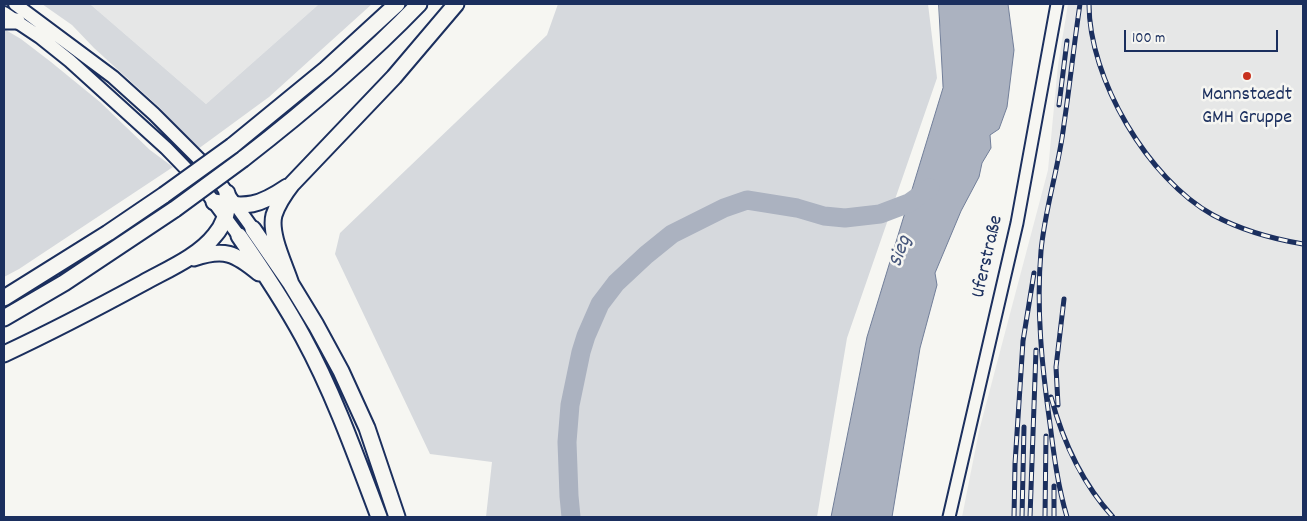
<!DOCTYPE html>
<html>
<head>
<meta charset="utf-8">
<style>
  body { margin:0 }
  #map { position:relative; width:1307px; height:521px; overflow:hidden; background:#f6f6f2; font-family:Dekko,sans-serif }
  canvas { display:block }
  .frame { position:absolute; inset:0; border:5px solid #1b2f5e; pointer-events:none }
  .scale { position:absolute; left:1124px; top:30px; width:154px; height:22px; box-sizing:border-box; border:2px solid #1b2f5e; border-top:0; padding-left:6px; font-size:15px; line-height:18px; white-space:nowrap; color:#1b2f5e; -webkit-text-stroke:4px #f6f6f2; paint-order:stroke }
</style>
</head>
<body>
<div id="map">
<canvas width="1307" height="521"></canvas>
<div class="frame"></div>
<div class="scale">100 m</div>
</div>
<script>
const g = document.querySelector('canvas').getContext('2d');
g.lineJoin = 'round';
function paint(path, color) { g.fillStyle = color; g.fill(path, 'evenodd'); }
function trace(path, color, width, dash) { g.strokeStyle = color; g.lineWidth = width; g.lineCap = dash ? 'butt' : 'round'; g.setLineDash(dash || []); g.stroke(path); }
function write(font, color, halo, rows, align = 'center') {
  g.font = font + ' Dekko,sans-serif'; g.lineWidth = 5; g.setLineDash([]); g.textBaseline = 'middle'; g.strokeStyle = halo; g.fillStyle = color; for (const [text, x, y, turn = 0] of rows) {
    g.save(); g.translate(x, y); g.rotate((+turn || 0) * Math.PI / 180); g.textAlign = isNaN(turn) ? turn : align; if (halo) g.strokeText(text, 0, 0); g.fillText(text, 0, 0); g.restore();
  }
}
paint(new Path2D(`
  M90 4H319L206 104Z
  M1068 4H1303V517H962L979 431 1048 170 1058 65Z`), '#e6e7e7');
paint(new Path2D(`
  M42 4H90L206 104 319 4H372L269 97 198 149 160 108 94 48 72 25Z
  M558 4H928L937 78 847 338 817 517H486L492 462 430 454 335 254 340 233 547 35Z
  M4 29 21 39 51 62 100 102 150 150 173 167 19 269 4 277Z`), '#d6d9dd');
const water = new Path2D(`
  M939 4H1008L1014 50 1009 91 1007 107 999 129 990 135 991 148 982 163 979 177 961 211 935 273 937 285 920 348 892 517H831L867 337 943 88Z`);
paint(water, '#abb2c0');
trace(water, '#717e99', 1);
trace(new Path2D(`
  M571 517 569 496 567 442 570 405 581 352 586 336 600 304 616 283 646 255 672 234 724 208 747 200 797 208 824 216 845 218 880 214 909 203 930 188`), '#abb2c0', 19);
const secondary = new Path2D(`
  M949 517 1017 223 1057 4`);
const primary = new Path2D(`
  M15 4 113 77 154 114 212 172 253 229
  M4 13 40 37 70 61 166 148 199 182 239 236`);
const highway = new Path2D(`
  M4 21H17
  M232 146 326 69 397 4
  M243 159C305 111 365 60 419 4
  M214 202C247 208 259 206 287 187
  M253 229 291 284 316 325 341 371 367 428 397 517
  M239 236C262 269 284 302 303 337 334 394 356 456 379 517
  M194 258C224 248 235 253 259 273
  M291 284C285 265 269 234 274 215 278 203 285 193 292 184L394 77 456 4
  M4 298 108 233 164 195
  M4 318 64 283 175 209
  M4 354C51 332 97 308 143 283 166 270 198 257 215 235 225 223 229 208 227 193`);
trace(secondary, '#1b2f5e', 15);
trace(primary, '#1b2f5e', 16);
trace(highway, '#1b2f5e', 19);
trace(secondary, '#f6f6f2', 11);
trace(primary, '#f6f6f2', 12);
trace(highway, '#f6f6f2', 15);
const rail = new Path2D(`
  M1089 4C1089 79 1148 179 1213 215 1241 230 1273 239 1303 244
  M1059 105 1067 41
  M1051 397C1063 442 1081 482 1113 517
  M1058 405 1056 367 1064 299
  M1014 517 1015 464 1023 341 1034 273
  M1022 517 1024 427
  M1030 517 1036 350
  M1045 517 1046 436
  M1054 517V486
  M1067 517C1058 487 1054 456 1050 424 1042 367 1036 309 1041 251 1045 208 1059 167 1064 124 1070 84 1074 44 1080 4`);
trace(rail, '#1b2f5e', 5);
trace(rail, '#f6f6f2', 3, [9]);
const highwayBridge = new Path2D(`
  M164 195 232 146
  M175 209 243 159`);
trace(highwayBridge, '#1b2f5e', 19, []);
trace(highwayBridge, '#f6f6f2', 15);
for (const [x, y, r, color] of [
  [1247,76,5,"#c8321e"]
]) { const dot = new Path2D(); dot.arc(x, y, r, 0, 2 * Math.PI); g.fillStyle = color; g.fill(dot); trace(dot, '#f6f6f2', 2); }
write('20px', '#1b2f5e', '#f6f6f2', [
  ["Mannstaedt",1247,96],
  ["GMH Gruppe",1247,119]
]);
write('20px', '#1b2f5e', '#f6f6f2', [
  ["Uferstraße",989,257,-77]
]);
write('italic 21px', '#46567b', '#f6f6f2', [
  ["Sieg",902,252,-71]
]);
</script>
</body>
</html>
